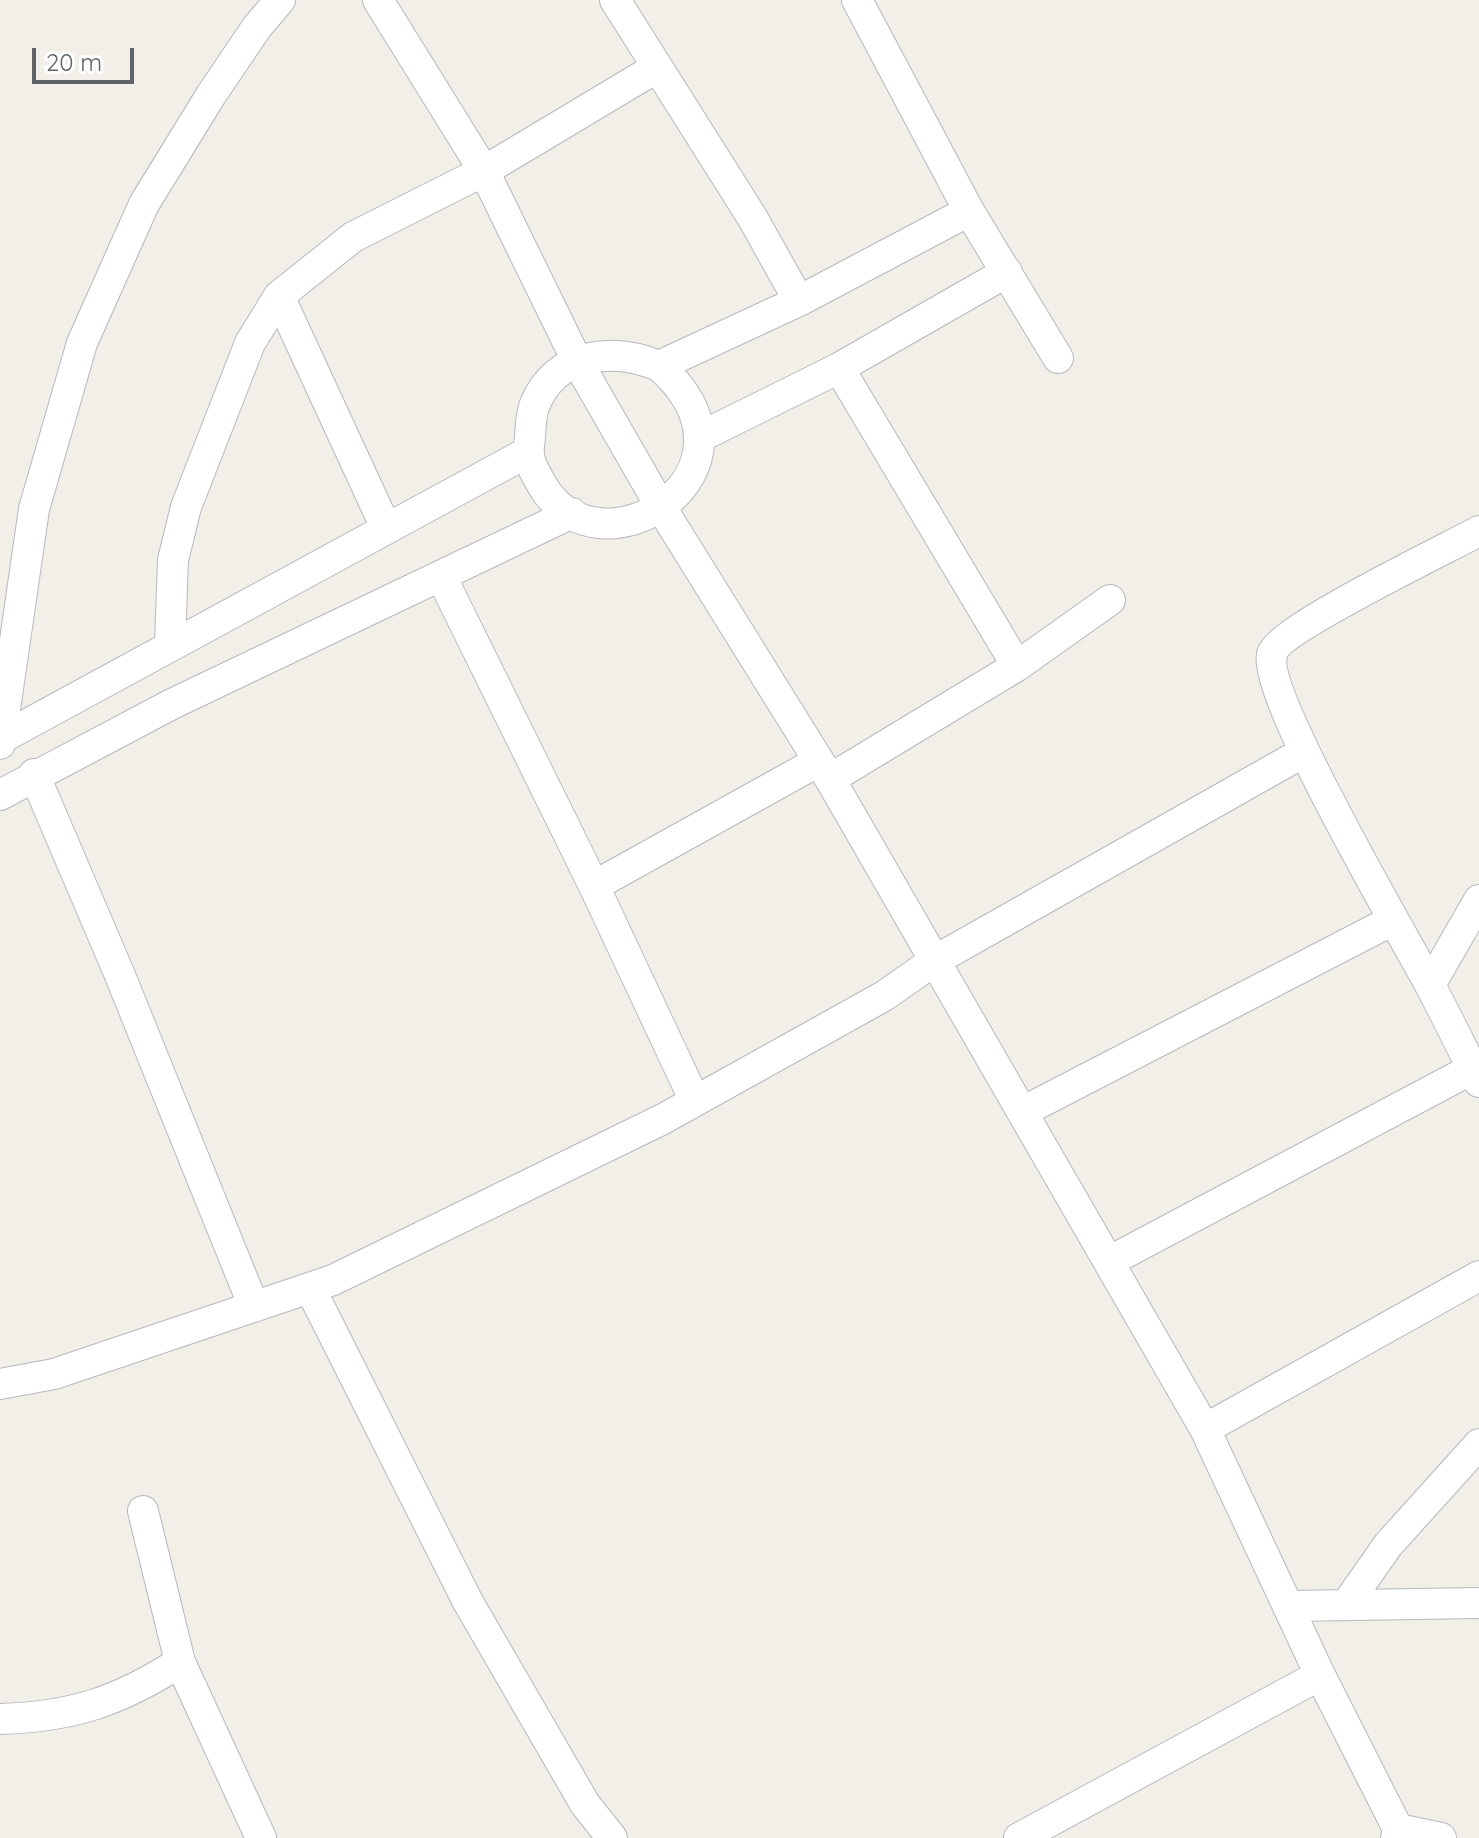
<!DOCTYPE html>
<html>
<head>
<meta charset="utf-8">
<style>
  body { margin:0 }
  #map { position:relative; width:1479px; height:1838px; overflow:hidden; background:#f1efe8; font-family:Quicksand,sans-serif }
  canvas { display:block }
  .scale { position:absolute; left:32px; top:48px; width:102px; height:36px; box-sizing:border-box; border:4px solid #5f6368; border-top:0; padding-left:10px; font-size:24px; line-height:28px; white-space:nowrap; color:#5f6368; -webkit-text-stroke:6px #fff; paint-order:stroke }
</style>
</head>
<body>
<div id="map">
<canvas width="1479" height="1838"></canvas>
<div class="scale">20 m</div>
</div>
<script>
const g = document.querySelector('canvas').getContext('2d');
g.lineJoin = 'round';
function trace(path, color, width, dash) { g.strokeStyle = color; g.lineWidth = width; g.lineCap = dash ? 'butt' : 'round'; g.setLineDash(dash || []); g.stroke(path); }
const minor = new Path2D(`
  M378 0 484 171 577 361 662 509 830 779 1205 1429 1320 1675 1398 1829 1396 1838
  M615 0 752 217 799 301
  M857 0 969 211 1058 358
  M279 296 386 528
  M659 366C778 470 600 585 542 485 535 472 527 460 529 446 531 433 530 415 535 404 557 352 614 347 659 366L799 301 969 211
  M839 368 1017 666
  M700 437 839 368 1007 272
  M1479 531C1448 548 1279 629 1272 654 1262 695 1403 935 1430 985 1447 1017 1463 1050 1479 1082
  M441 576 594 886 695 1101
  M170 644 173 560 186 507 250 343 279 296 353 237 484 171 656 68
  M0 739 528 452
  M0 744 34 509 82 343 144 204 211 95 257 27 280 0
  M34 774 119 973 254 1307
  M830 779 1017 666 1110 600
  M0 795 172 704 572 513
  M594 886 819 761
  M1430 985 1479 900
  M1024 1111 1393 920
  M1110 1261 1472 1069
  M310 1288 468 1602 585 1804 612 1838
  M0 1384 54 1374 333 1280 663 1119 884 996 934 961 1304 752
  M1205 1429 1479 1276
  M143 1511 180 1662 261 1838
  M1346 1605 1388 1545 1479 1444
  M1290 1606 1479 1603
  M0 1719C72 1717 120 1701 180 1662
  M1398 1829 1441 1838
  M1019 1838 1320 1675`);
trace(minor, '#b5b8bc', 32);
trace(minor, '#fff', 30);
</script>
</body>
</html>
